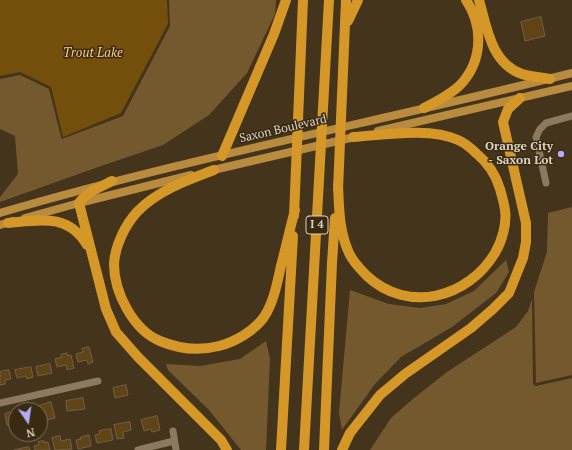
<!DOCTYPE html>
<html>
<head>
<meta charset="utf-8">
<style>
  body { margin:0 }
  #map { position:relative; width:572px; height:450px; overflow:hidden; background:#44341c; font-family:"PT Serif",serif }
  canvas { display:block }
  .north { position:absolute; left:8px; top:402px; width:40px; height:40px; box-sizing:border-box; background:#392a12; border:1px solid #7b6e5a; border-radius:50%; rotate:167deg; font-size:11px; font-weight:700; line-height:16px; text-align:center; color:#ddd3c5 }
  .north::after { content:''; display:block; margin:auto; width:14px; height:18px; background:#b2adf9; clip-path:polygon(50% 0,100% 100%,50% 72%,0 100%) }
</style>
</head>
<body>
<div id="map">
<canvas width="572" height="450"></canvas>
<div class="north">N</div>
</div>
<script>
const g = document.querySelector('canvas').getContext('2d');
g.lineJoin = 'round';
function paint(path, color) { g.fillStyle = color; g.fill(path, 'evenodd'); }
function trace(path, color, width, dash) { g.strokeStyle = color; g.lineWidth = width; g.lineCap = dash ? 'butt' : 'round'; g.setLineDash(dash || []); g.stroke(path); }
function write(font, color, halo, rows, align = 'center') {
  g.font = font + ' "PT Serif",serif'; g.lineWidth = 3; g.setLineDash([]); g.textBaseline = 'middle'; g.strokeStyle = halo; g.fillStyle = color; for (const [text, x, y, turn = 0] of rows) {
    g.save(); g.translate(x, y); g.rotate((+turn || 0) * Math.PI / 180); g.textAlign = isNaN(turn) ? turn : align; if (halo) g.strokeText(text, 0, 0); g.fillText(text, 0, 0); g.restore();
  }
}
paint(new Path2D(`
  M169 0H276L275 14 247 73 209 115 163 145 101 166 0 202V197L18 174 15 136 0 129V79L20 75 49 89 61 137 62 139 123 116 170 26Z
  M572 207V375L536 383 534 292 547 252 548 213Z
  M506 260 509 272 496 293 452 327 401 357 375 384 342 430 339 413 350 290 389 304 420 308 446 304 474 291Z
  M532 299 533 384 536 386 572 378V450H370L391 418 414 398 447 372 516 327 528 311Z
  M266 341 270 359 266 450H241L209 410 168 370 166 364 200 366 240 359Z`), '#75592e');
paint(new Path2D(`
  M0 0H167L168 24 121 113 63 137 51 87 20 72 0 76Z`), '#734f0b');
const building = new Path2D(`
  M541 17 545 36 525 41 521 22Z
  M89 347 93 362 88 364 87 360 78 362 76 354 83 352 82 349Z
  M67 353 68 356 71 355 74 368 67 370 66 365 57 367 55 359 62 357 61 355Z
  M50 364 52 373 38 376 36 367Z
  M31 367 33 377 27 379 26 376 17 378 15 370Z
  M9 370 11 379 5 380V384L0 385V372Z
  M126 385 128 395 115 398 113 388Z
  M83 398 85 409 67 411 66 401Z
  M51 402 55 418 46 420 45 416 40 417V410H35L34 408Z
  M16 411V423L7 425 5 414Z
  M157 416 160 430 152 432 151 429 144 431 141 420Z
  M130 422 131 430 123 432 124 438 117 439 114 425Z
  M111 429 113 440 97 443 95 435 100 434 99 431Z
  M89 435 91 446 78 449 76 440 81 439 80 438Z
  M60 436 61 441 70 439 72 449 55 450 52 438Z
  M44 441V443L48 442 50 450H35L34 446 39 445 38 442Z
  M29 447 30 450H14Z`);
paint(building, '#604415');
trace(building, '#716047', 1);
trace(new Path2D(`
  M546 183 536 137 540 129 546 123 572 116
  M0 403 98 381
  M173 431 176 450
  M138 450 174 441`), '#8c7a60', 7);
trace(new Path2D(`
  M378 131 572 86
  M209 171 359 136
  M0 213C188 158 382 121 572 73
  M25 218 79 203 191 175
  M0 225 13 221`), '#b88b3e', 8);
trace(new Path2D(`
  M479 0C487 28 491 63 522 74 531 77 541 77 550 79
  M348 21 358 0
  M424 108C437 101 452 94 462 83 483 59 483 25 466 0
  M222 156 274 34 286 0
  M214 170C187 180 157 191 137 212 125 225 115 246 114 264 114 292 133 330 160 341 179 349 199 351 219 346 235 342 254 331 264 317 274 302 277 283 281 266 286 247 290 228 295 210
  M112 181C100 187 87 192 79 203L106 309 116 332 138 357 221 440 227 450
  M338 184C339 208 339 231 349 253 353 262 360 269 367 276 408 314 468 298 495 253 502 241 507 224 505 210 504 203 502 196 500 189 496 176 488 163 477 154 472 149 465 143 458 140 429 127 384 135 353 137
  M338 190 346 0
  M294 216 303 0
  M8 223C40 220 68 213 87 245
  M281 450 293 236
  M304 450 329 0
  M324 450 332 263 335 218
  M342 450 350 433 380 395 405 374 471 328 493 309 509 293 523 258 526 242V223L503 122 508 109 520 98`), '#d59727', 10);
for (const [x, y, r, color] of [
  [561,154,4,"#b2adf9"]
]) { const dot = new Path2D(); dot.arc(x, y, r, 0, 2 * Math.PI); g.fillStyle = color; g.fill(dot); trace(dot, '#392a12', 1.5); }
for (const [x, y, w] of [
  [317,225,22]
]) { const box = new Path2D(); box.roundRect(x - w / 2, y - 9, w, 18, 3); g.fillStyle = '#392a12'; g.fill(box); trace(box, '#ddd3c5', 1); }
write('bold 11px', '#ddd3c5', null, [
  ["I 4",317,225]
]);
write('12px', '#ddd3c5', '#392a12', [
  ["Saxon Boulevard",283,129,-13]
]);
write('bold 12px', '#ddd3c5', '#392a12', [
  ["Orange City",553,147],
  ["- Saxon Lot",553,161]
], 'right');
write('italic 13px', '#f8cc8a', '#392a12', [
  ["Trout Lake",93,53]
]);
</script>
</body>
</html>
